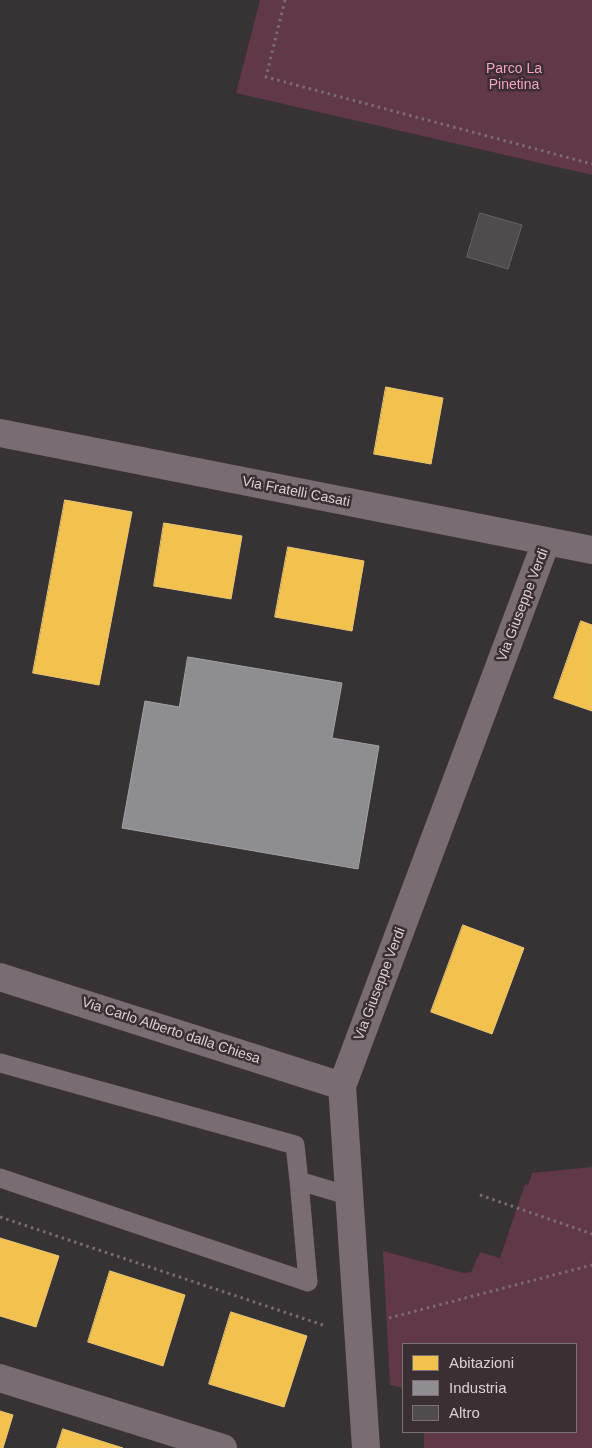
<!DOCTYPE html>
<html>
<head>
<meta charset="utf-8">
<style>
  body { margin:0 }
  #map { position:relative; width:592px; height:1448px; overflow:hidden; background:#373234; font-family:Arial,sans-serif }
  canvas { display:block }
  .legend { position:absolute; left:402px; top:1343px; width:175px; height:90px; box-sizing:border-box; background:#3a2f33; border:1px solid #7a7174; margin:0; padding:6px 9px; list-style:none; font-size:15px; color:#d9d3d5 }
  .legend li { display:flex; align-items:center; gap:10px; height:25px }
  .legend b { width:25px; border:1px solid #7a7174 }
</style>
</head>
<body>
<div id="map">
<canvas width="592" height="1448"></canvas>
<ul class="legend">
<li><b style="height:14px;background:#f2c14e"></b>Abitazioni</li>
<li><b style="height:14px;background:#8d8d92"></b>Industria</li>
<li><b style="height:14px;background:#504c4e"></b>Altro</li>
</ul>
</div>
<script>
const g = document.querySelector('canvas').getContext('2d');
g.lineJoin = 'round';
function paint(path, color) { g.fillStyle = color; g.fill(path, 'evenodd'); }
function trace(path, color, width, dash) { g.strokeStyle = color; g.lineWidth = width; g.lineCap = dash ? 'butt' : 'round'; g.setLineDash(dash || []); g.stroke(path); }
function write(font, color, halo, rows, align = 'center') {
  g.font = font + ' Arial,sans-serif'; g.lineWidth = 5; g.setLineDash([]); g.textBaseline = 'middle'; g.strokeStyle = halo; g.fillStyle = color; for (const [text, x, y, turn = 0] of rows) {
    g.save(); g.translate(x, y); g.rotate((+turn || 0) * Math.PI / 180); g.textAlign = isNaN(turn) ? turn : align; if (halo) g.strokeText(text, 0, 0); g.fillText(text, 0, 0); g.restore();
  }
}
paint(new Path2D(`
  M260 0H592V175L236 93Z
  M592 1167V1448H424V1432H576V1344H403V1388L390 1385 383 1251 464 1273 471 1272 480 1252 500 1258 525 1184 528 1185 532 1173Z`), '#61374a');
const homes = new Path2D(`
  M386 387 443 398 431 464 374 454Z
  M65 500 132 512 99 685 33 673Z
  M164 523 242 536 231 599 154 586Z
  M288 547 364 561 352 631 275 617Z
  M581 621 592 625V711L554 698Z
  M463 925 524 948 492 1034 431 1012Z
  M0 1238 59 1256 36 1327 0 1316Z
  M110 1271 185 1295 163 1366 88 1342Z
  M231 1312 307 1336 284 1407 209 1384Z
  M0 1411 13 1415 3 1448H0Z
  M63 1429 123 1448H57Z`);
paint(homes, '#f2c14e');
trace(homes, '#eac676', 1);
const industry = new Path2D(`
  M188 657 342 683 332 738 379 746 358 869 122 828 145 701 179 707Z`);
paint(industry, '#8d8d92');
trace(industry, '#a4a2a6', 1);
const building = new Path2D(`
  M480 213 522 225 508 269 467 257Z`);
paint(building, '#504c4e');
trace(building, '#676365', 1);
trace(new Path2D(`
  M285 0 266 77 592 164
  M480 1195 592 1234
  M0 1217 326 1326
  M389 1318 592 1265`), '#786e72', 3, [2.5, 4]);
trace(new Path2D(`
  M0 1063 295 1145 299 1181 308 1282 0 1178
  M299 1181 350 1196`), '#796c72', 19);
trace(new Path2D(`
  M0 433 592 550
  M0 977 342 1086
  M0 1378 223 1448
  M366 1448 342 1086 546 542`), '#796c72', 28);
write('14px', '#f99fc8', '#3a2f33', [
  ["Parco La",514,69],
  ["Pinetina",514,85]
]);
write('14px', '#d9d3d5', '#3a2f33', [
  ["Via Fratelli Casati",296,492,11],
  ["Via Giuseppe Verdi",523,605,-69],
  ["Via Giuseppe Verdi",380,984,-69],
  ["Via Carlo Alberto dalla Chiesa",171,1031,18]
]);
</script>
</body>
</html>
